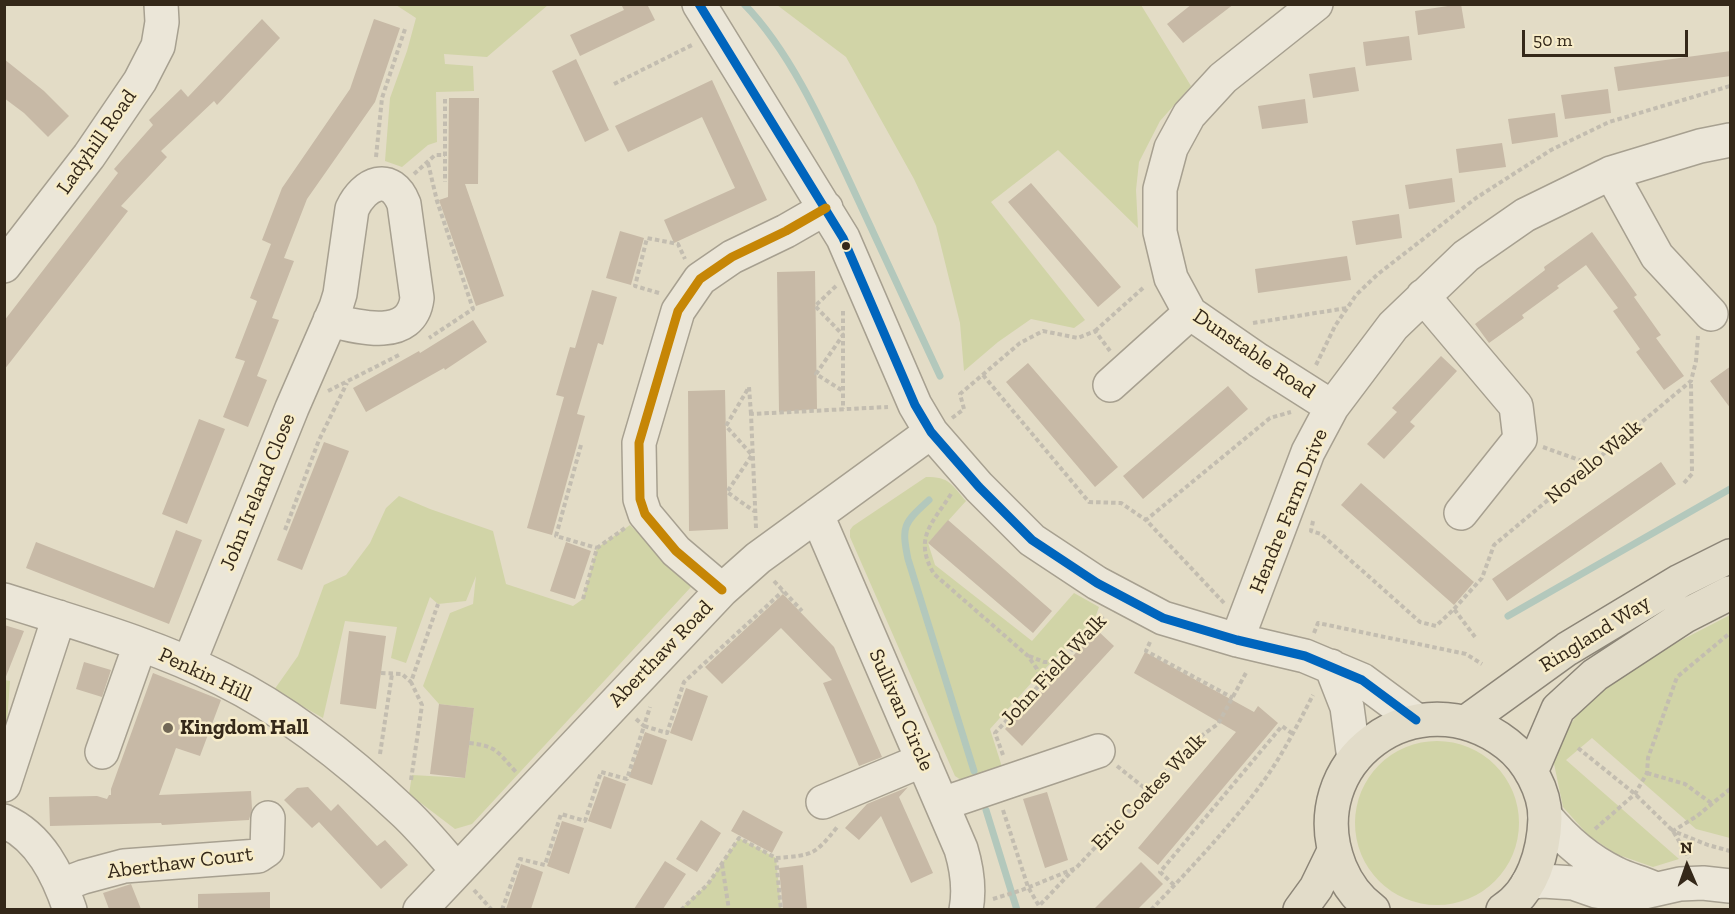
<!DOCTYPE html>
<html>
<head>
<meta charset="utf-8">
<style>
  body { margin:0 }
  #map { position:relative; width:1735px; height:914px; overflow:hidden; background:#e3dcc6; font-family:"Zilla Slab",serif }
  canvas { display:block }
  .frame { position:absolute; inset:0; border:6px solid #342819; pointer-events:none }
  .north { position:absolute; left:1657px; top:836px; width:60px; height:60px; -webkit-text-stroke:4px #f7ecc9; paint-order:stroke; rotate:358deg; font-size:16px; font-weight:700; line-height:24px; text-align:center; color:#342819 }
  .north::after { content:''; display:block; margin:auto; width:21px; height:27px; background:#342819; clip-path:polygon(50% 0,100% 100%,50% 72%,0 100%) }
  .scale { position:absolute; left:1522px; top:30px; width:166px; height:27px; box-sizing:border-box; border:3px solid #342819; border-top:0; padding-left:8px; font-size:18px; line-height:21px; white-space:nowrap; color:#342819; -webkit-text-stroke:4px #f7ecc9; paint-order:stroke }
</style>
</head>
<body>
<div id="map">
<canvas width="1735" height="914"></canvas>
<div class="frame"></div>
<div class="north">N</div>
<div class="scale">50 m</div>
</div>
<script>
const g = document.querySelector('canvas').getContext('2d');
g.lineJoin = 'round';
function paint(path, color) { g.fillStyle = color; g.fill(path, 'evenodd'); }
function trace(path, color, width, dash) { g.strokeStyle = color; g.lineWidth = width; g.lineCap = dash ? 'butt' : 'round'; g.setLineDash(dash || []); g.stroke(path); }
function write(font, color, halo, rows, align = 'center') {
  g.font = font + ' "Zilla Slab",serif'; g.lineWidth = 5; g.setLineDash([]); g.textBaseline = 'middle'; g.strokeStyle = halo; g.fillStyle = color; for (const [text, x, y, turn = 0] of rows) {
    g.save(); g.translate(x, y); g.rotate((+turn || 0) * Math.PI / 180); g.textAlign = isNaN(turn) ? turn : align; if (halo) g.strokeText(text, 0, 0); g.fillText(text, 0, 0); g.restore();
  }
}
paint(new Path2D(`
  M396 5H548L487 57 444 54 445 64 473 66 474 91 436 92 437 142 428 145 402 167 385 161 390 98 407 51 416 18Z
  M777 5H1141L1191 86 1160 121 1139 162 1136 190 1138 228 1058 150 991 202 1085 320 1074 328 1031 319 998 342 964 371 960 323 936 226 914 179 846 57Z
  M926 477C950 477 951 484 966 501L928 543 935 565 1032 641 1074 593 1099 607 1095 618 1033 681 990 729 1002 767 961 780 955 776 850 537V530L853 526Z
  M399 496 430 509 493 531 506 584 573 606 583 599 597 548 630 525 691 587 472 824 455 829 409 794 412 775 465 778 474 708 439 704 423 686 450 613 473 604 476 576 466 601 438 604 430 597 406 663 391 658 397 627 345 621 323 718 274 690 298 656 324 585 346 575 370 543 386 508Z
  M1730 615V838L1696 829 1592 738 1566 760 1679 859 1653 867 1616 854 1588 835 1563 807 1552 754C1561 740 1569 724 1580 712 1616 671 1682 640 1730 615Z
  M5 680 10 681 6 737 5 739Z
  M1355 823a82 82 0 1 1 164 0a82 82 0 1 1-164 0Z
  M739 838 776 858 781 909H681L708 884Z`), '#d1d4a7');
trace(new Path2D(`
  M744 4C791 52 825 129 853 189 882 251 911 314 940 376
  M929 500C904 523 901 525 908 559L974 771
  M1508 616 1730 489
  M986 810 1017 910`), '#b3c8bc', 7);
paint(new Path2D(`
  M621 4H647L655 20 580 56 570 35 624 10Z
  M1192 4H1234L1183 43 1167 24Z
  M1461 4 1465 28 1418 35 1415 11Z
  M262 19 280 38 217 105 214 101 161 151 167 157 121 206 128 211 4 370V321L118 173 114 169 153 125 149 120 181 89 188 97Z
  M374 19 400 28 375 102 307 199 284 258 294 261 272 318 279 320 257 376 267 380 248 427 223 417 245 361 235 358 257 301 250 298 271 244 262 240 282 188 350 89Z
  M1409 36 1412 60 1366 66 1363 42Z
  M1731 51V76L1618 91 1614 67Z
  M4 59 44 91 69 116 48 137 24 113 4 98Z
  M576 59 609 130 585 142 552 71Z
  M1355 67 1359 91 1313 98 1309 74Z
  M712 80 767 200 674 243 664 220 735 188 702 117 628 152 615 126Z
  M1608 89 1611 113 1565 119 1561 95Z
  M449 98H479L478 184H465L504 296 476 306 439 200 448 197Z
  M1305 99 1308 123 1262 129 1258 106Z
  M1555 113 1558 137 1512 144 1508 119Z
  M1502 143 1506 167 1459 173 1456 149Z
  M1452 178 1455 202 1409 209 1405 185Z
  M1031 183 1121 287 1098 307 1008 202Z
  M1399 214 1402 238 1356 245 1352 221Z
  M620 231 644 238 631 285 606 278Z
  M1592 232 1637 295 1634 297 1661 335 1656 338 1684 376 1664 390 1636 352 1640 349 1613 311 1618 308 1586 265 1557 286 1559 288 1522 315 1524 318 1489 343 1475 324 1545 270 1544 267Z
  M1347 256 1351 280 1258 293 1255 269Z
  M815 271 817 409 779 412 777 272Z
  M592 290 617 297 603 345 598 343 577 414 585 416 552 535 527 528 564 397 556 395 570 347 575 348Z
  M473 320 487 342 445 370 444 368 366 412 353 388 419 351 420 353Z
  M1441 356 1457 371 1410 422 1415 426 1384 459 1367 444 1397 412 1392 408Z
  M1028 363 1118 467 1095 487 1006 382Z
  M1731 366V409L1710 381Z
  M1228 386 1248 409 1143 499 1123 476Z
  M725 390 728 529 689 531 688 391Z
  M199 419 225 429 187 524 162 514Z
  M324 442 349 451 302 570 277 560Z
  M1661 462 1676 484 1507 601 1492 579Z
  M1361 483 1474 582 1454 605 1341 505Z
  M948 520 1052 611 1033 633 928 543Z
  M176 530 202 540 169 624 26 568 36 542 154 588Z
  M566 542 591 551 575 599 550 591Z
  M783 594 834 647 882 757 859 766 823 683 832 680 781 628 722 684 705 667Z
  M4 625 24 631 5 679 4 678Z
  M1097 630 1114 646 1022 746 1005 729Z
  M349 631 386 636 376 709 340 704Z
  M1145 652 1254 712 1258 706 1278 723 1158 865 1138 848 1236 732 1134 673Z
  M84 662 111 670 102 697 76 689Z
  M153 673 221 700 200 756 176 748 159 795 251 791 252 809 249 820 162 825 161 823 50 826 49 797 97 796 107 799 109 795H111V789Z
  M686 688 708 696 692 741 670 733Z
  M439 704 474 708 465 778 430 774Z
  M645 732 667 740 652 785 629 777Z
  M604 776 626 784 611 829 588 821Z
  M308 787 331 811 338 804 377 846 385 840 408 865 381 889 319 822 312 828 284 800 297 788Z
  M908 787 899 797 933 873 911 883 881 816 859 840 845 828 867 804Z
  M1047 792 1068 860 1045 868 1023 799Z
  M743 810 783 832 772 853 731 831Z
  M701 820 721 833 697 872 676 859Z
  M562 821 584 828 569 874 547 866Z
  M665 861 686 874 663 909H634Z
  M1141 862 1163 884 1138 909H1094Z
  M521 864 543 872 531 909H506Z
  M803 865 807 909H783L779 868Z
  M131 884 141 909H109L103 893Z
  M270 892V909H198V894Z`), '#c7b9a6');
const minor = new Path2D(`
  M699 4 843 238 915 405 931 432 979 487 1032 540 1097 583 1163 618 1237 640 1305 656 1362 680 1416 720
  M1316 4 1223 78 1189 115 1171 148 1160 189V232L1171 278 1190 313 1258 360 1332 407
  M1611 173 1657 256 1711 314
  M4 266 89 156 140 81 158 46 162 22 161 4
  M1423 296 1516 406 1520 439 1461 513
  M1110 385 1190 313
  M817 515 961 849C967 869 970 889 966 910
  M722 590 676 551 645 514 640 499 639 443 678 311 700 279 732 257 786 231 826 208
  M4 600C76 623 155 645 222 679 289 712 351 762 405 813 424 831 440 851 457 870
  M1237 640 1308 452 1332 407 1393 326 1466 256 1525 215 1611 173 1700 146 1730 140
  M189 663 292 408 336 307 340 294 352 209C364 183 391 171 404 204L417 298C412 341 360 328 330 320
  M1331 666 1347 707 1354 759
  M102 752 140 645
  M4 785 59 617
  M823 802 923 760
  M942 804 1098 751
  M1545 816C1564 839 1588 860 1615 873 1626 879 1640 882 1651 887
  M4 821C40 837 58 874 70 910
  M1528 883 1543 881 1573 883 1596 891 1627 896 1680 884 1703 883 1730 886
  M62 885 83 877 124 866 258 856 267 850 268 818
  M420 910 722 590 758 558 931 432`);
const major = new Path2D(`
  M1466 722 1567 649 1680 581 1730 556
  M1531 772 1558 709 1595 675 1685 616 1730 593
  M1300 910 1316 888 1334 851
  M1373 910C1358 899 1347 884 1340 867 1298 762 1417 675 1507 744 1528 760 1545 791 1545 818 1544 851 1533 891 1503 910`);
trace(minor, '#a7a090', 36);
trace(major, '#8c8577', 36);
trace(new Path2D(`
  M614 84 692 45
  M445 99V182
  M376 157 382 98 405 29
  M428 163 437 201 473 309 429 338
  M414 174 435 155H445
  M836 286 815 306 843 335 816 374 843 391
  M659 293 635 286 647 238 678 244 685 259
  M843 311V409
  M1253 323 1347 308
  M1095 331 1144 287
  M1316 365 1335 326 1356 295 1378 274 1476 198 1551 150 1609 122 1730 86
  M983 375 1089 502 1121 503 1146 520
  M328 391 399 355
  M751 414 749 387 726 426 752 455 727 492 754 511
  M952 418 964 409 960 394 1020 343 1043 331 1078 338 1095 331 1110 351
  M581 445 556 536 597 548
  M1543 447 1590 464
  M1684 483 1692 474 1691 382
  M951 494C932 524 913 538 934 574L1028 656 1037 669 1041 683
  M1313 521 1311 531 1321 534 1420 622 1436 626 1454 609 1475 637
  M756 528 751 414 888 407
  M285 530 319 440 347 383
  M774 581 802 611
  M583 599 597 548 625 528
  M1224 603 1146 520 1270 418 1291 412
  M1454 609 1482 578 1494 545 1691 381 1696 361 1698 336
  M1314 633 1318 623 1466 654 1482 664
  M1150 642 1146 651 1233 698
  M1029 656 1044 662H1061
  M381 673 402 674 411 682
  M636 719 644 726 650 707
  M469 743C498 746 498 753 516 772
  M1578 748 1635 794 1673 831 1689 858
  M380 754 392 674
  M1003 755 995 733 1103 616
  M1117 766 1147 790
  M1647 773 1685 784 1711 803
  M411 780 422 705 411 682 438 604
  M1730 789 1697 816 1673 831 1708 845 1730 851
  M1003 810 1028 887 1039 906 1074 869
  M1595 829 1635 794 1647 773 1648 758 1677 677 1730 633
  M776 858C813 855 814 856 838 826
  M722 864 729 910
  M1174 885 1160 872 1282 726 1293 734
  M474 890 492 910
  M993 899 1022 890 1076 868 1194 741 1218 724 1247 671
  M502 910 520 859 545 865 561 814 585 821 601 772 627 779 644 726 667 733 684 682 783 591
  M681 910 708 884 739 838 776 858 781 910
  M1151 910C1189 870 1227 830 1260 786 1281 758 1297 726 1313 695`), '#c3bdb0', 4, [4.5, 3]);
trace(minor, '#ebe6d8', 33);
trace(major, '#e2dcc9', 33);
trace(new Path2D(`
  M699 4 843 238 915 405 931 432 979 487 1032 540 1097 583 1163 618 1237 640 1305 656 1362 680 1416 720`), '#0065bd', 9);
trace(new Path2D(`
  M722 590 676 551 645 514 640 499 639 443 678 311 700 279 732 257 786 231 826 208`), '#c68606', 9);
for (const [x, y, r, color] of [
  [846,246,5,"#342819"],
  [168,728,6,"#716756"]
]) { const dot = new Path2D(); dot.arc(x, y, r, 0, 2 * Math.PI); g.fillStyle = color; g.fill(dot); trace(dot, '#f7ecc9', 2); }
write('21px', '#342819', '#f7ecc9', [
  ["Ladyhill Road",97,142,-55],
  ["Dunstable Road",1254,354,34],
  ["Novello Walk",1594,462,-40],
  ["John Ireland Close",258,492,-68],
  ["Hendre Farm Drive",1289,511,-68],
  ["Ringland Way",1595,634,-32],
  ["Aberthaw Road",661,654,-46],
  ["John Field Walk",1054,670,-47],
  ["Penkin Hill",205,675,25],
  ["Sullivan Circle",901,710,66],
  ["Eric Coates Walk",1149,792,-46],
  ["Aberthaw Court",180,863,-7]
]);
write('bold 21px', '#342819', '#f7ecc9', [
  ["Kingdom Hall",180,728]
], 'left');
</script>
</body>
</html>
